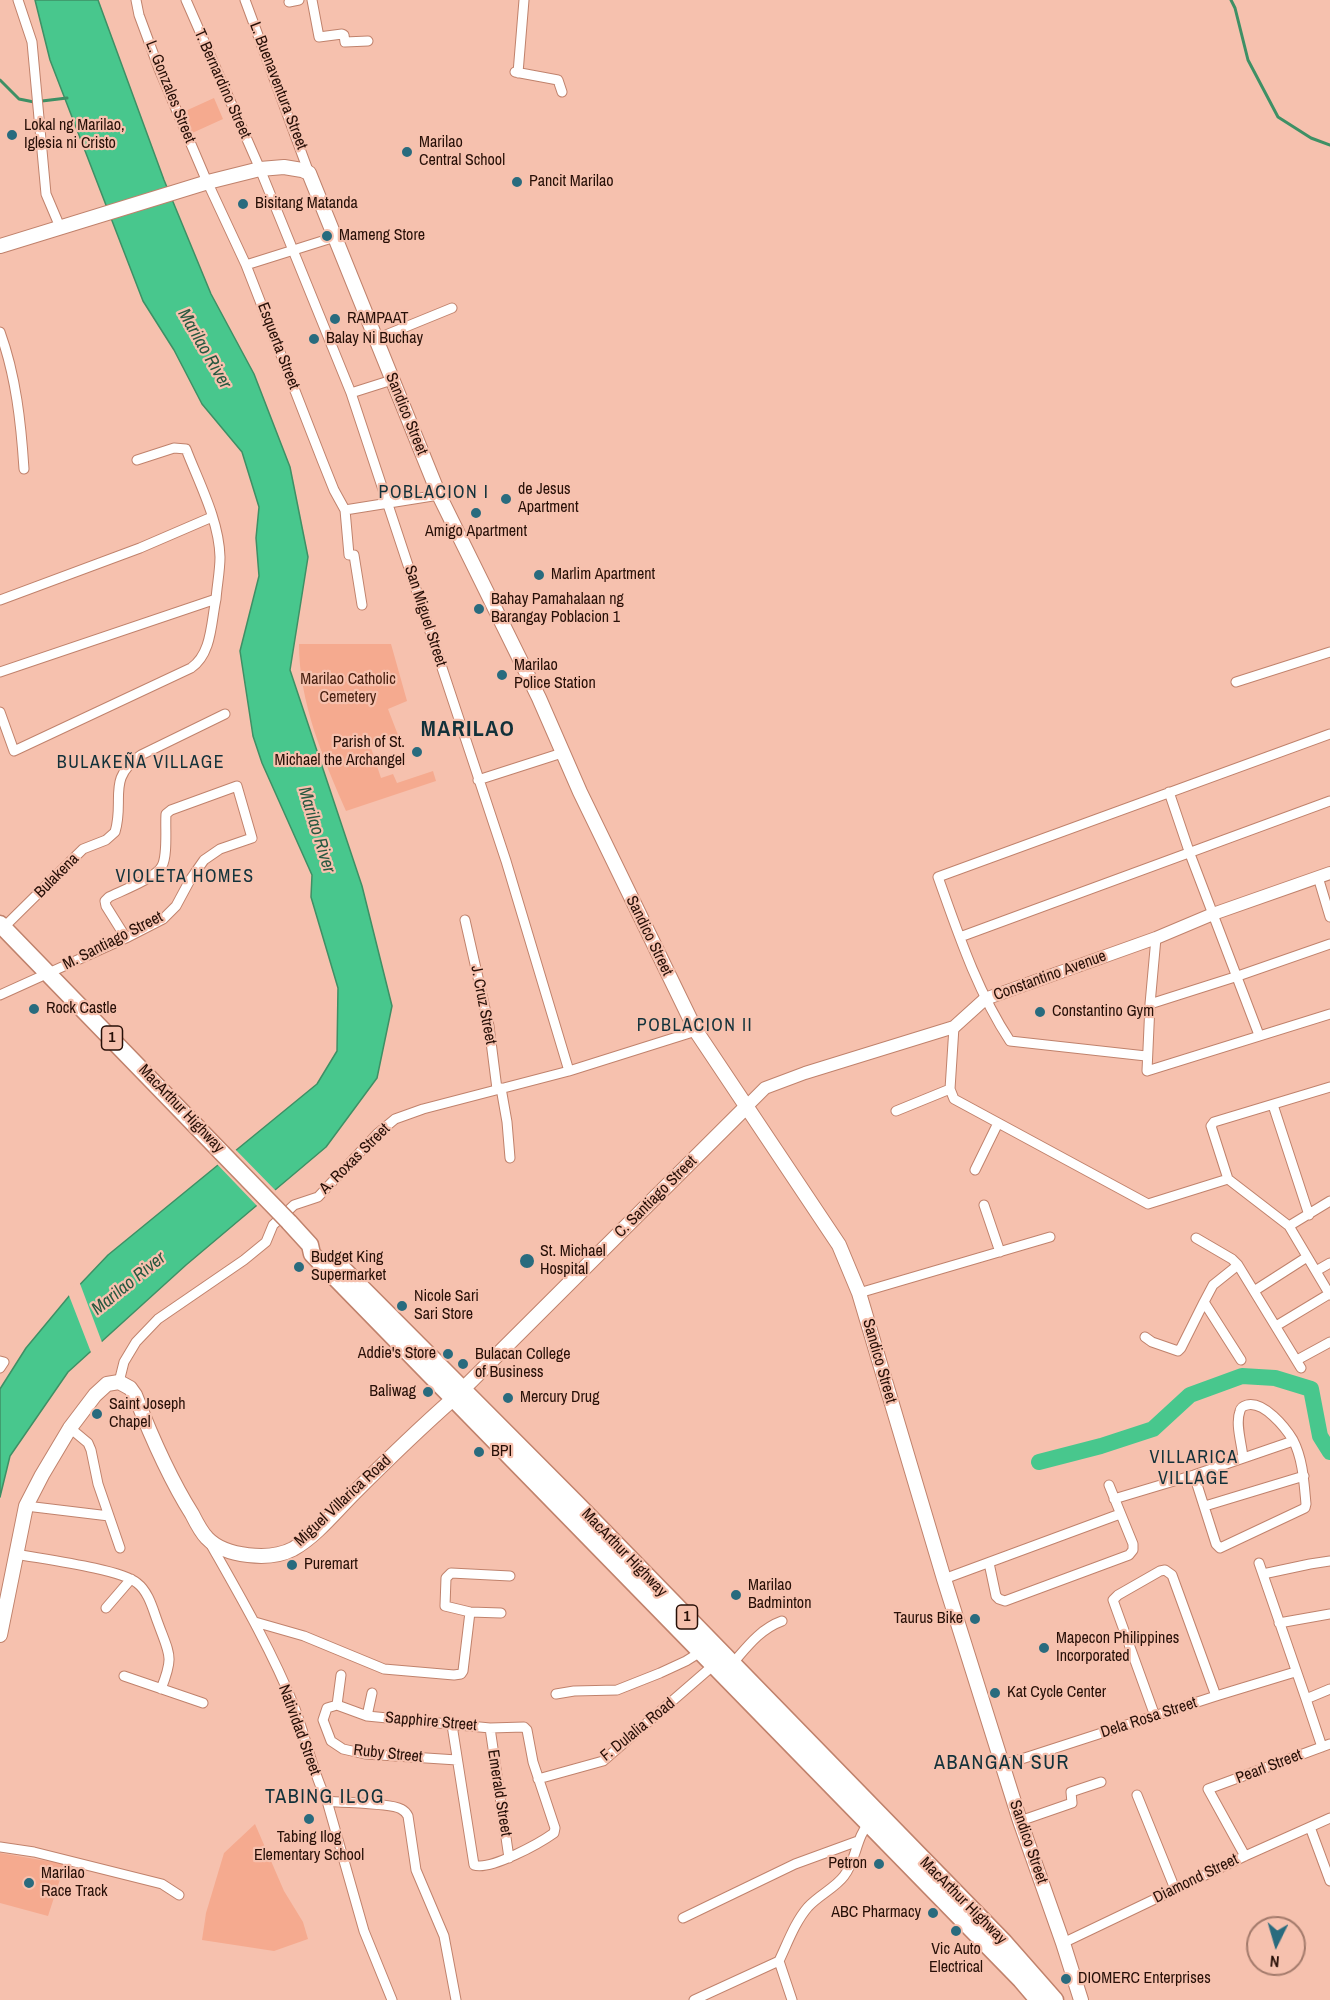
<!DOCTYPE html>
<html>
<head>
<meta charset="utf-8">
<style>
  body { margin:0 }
  #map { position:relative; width:1330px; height:2000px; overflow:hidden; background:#f6c1ae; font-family:"Archivo Narrow",sans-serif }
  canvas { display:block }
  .north { position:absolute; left:1246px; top:1916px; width:60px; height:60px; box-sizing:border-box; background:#f6c1ae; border:2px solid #a37a6b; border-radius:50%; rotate:185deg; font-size:16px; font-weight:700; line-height:24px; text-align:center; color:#270f07 }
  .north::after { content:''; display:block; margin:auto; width:21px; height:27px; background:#296b7e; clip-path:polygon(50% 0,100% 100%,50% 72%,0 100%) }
</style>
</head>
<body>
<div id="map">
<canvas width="1330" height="2000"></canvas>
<div class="north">N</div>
</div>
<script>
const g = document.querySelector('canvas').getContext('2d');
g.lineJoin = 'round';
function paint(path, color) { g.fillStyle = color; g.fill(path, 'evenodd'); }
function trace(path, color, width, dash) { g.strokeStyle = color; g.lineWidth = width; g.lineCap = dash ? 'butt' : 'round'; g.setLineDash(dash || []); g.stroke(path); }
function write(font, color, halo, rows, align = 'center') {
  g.font = font + ' "Archivo Narrow",sans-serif'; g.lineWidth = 4.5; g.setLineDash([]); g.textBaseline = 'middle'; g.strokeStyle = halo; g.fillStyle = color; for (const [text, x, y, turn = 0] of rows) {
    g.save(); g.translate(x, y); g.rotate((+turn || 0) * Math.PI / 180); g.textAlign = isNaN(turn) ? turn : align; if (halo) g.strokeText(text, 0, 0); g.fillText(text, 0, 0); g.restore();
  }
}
paint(new Path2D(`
  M214 98 223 119 190 134 181 113Z
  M299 644H391L407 701 388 709 398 735 370 745 381 778 393 774 397 783 433 771 436 781 346 811C323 758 299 702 299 644Z
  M255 1824 284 1891 303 1922 308 1939 274 1951 202 1940 206 1913 224 1853Z
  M0 1853 65 1864 48 1916 0 1903Z`), '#f5aa8f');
const water = new Path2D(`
  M35 0H98L164 180 211 294 254 374 290 467 308 557 290 670 362 886 392 1006 377 1078 326 1147 186 1265 68 1372 10 1456 0 1497V1389L26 1348 70 1295 108 1255 317 1084 337 1051 338 988 311 897 312 875 262 763 253 736 240 651 259 576 256 538 259 507 242 452 202 404 174 350 143 301 50 60Z`);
paint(water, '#48c78d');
trace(water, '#3e9065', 1.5);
paint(new Path2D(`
  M233 1147 277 1192 259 1208 215 1162Z
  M79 1281 103 1345 92 1355 68 1293Z`), '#f6c1ae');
trace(new Path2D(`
  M1231 0 1235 8 1248 60 1278 117 1311 138 1330 145
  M0 80 19 99 34 102
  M42 101 67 98`), '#3e9065', 3);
trace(new Path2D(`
  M1039 1462 1101 1446 1153 1429 1190 1395 1242 1376 1275 1378 1311 1389 1320 1436 1330 1452`), '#48c78d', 16);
const minor = new Path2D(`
  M18 0 32 42 46 194 60 227
  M136 0 139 15 159 69 205 177 246 265 322 460 334 490 345 510 349 555H354L362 605
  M186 0 260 169 351 393 506 861 569 1071
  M245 0 309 173
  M312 0 319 37 342 34 344 35 345 42 368 41
  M289 2 299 0
  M515 72 558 80 562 92
  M518 73 524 0
  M246 265 335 237
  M0 332C16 376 21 423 24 469
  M376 339 452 308
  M351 393 392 380
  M137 460 174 448 186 449C199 483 219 520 220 557 220 571 217 585 216 599
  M345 510 439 495
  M0 600 140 548 212 517
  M0 672 216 599C211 622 212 654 191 668L14 751 0 712
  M1236 682 1330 652
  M478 780 562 753
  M1169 792 1190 854 1259 1035
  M1318 877 1330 917
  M465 920 489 1026 497 1089
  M3 928 83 849 106 840 115 832C125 799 106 779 141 755L225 714
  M960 937 1330 801
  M1330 944 1238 976 1150 1004 1147 1071 1330 1014
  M0 995 126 938 163 919 176 906 190 880 204 860 220 849 252 838 237 786 171 810 166 814C165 827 168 855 162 866 156 878 121 891 109 897L105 901 106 906 126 938
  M1150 1004 1156 938
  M1146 1056 1010 1041C977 991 958 933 938 877L1330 734
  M1330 1087 1214 1122 1211 1126 1228 1179 1289 1226 1330 1295
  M501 1088 507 1122 510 1158
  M950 1089 954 1027
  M1273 1105 1309 1215
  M896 1111 950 1089 954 1099 1148 1204 1228 1179
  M975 1170 998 1123
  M984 1205 1000 1252
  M1289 1226 1330 1201
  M1196 1238 1232 1259 1238 1265
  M1316 1271 1330 1263
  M1254 1291 1307 1257
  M859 1293 1050 1237
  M1276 1326 1329 1294
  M1145 1337 1152 1342 1178 1351 1181 1348 1204 1302
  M1241 1360 1204 1302 1213 1285 1238 1265 1301 1368
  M1297 1360 1330 1342
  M0 1361 4 1362 0 1368
  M119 1382 124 1362 136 1342 158 1319 244 1260 266 1242 273 1225 294 1205 318 1197 377 1134 395 1119 423 1109 569 1071 696 1031
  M70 1428 88 1443 91 1450 98 1484 120 1548
  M1194 1475 1216 1544 1220 1548 1305 1508 1306 1504C1304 1483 1303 1459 1293 1440 1285 1427 1264 1401 1247 1405 1243 1406 1241 1407 1240 1411 1235 1424 1242 1444 1243 1458
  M1114 1499 1194 1475 1293 1441
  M26 1506 109 1516
  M1205 1506 1304 1476
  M210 1543C240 1596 271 1649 294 1706 306 1737 312 1771 327 1801L364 1931 392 2000
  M16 1554C42 1559 120 1569 137 1583 149 1592 153 1610 158 1623 170 1656 174 1656 161 1689
  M989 1563 996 1596 999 1599 1005 1601 1129 1555 1133 1550V1544L1109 1485
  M1259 1563 1306 1699 1330 1689
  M1263 1574 1310 1564 1330 1561
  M944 1579 1120 1514
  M106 1608 131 1579
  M501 1613 470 1612 445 1606 446 1578 451 1573 510 1576
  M255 1622 304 1636 384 1669 454 1675 461 1674 463 1671 470 1612
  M1279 1623 1330 1614
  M732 1664C747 1647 760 1629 782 1621
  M124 1676 203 1703
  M556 1694 574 1691 617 1690 660 1673 686 1661 702 1651
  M1306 1699 1322 1747
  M337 1705 367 1716 490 1728 524 1727 527 1730 533 1762 555 1828 554 1833C540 1843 490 1871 474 1865L452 1725
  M337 1705 327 1708 323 1720 331 1741 343 1749 365 1754 457 1760
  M337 1705 341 1675
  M367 1716 372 1693
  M1155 1716 1113 1600 1118 1595 1160 1571 1165 1570 1172 1575 1216 1696
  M490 1728 509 1858
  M1003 1765 1216 1696 1295 1672
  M538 1779 603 1761 716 1663
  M1137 1795 1175 1889
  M327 1801C341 1803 391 1803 401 1809 405 1811 406 1812 408 1816L416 1870 444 1936 456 2000
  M1020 1821 1072 1803 1071 1792 1101 1782
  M1310 1827 1330 1881
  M0 1847 34 1852 162 1884 179 1895
  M1245 1856 1208 1789 1330 1744
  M683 1918 795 1864 858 1841
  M1063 1943 1245 1856 1330 1818
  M779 1961 792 2000
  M694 2000 779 1961C788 1942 795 1922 808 1907 819 1895 835 1888 844 1876 857 1859 855 1839 870 1821`);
const tertiary = new Path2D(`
  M747 1106 765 1088 805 1073 954 1027 985 999 1156 938 1213 914 1330 873`);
const secondary = new Path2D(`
  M0 246 208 182 260 169 284 167 302 170 309 173 439 495 539 698 580 792 696 1031 839 1245 859 1293 944 1579 1020 1821 1063 1943 1081 2000
  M0 1635 26 1506 42 1475 70 1428 95 1395 107 1384 119 1382 130 1388 135 1395C151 1436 168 1476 192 1514 196 1522 201 1532 207 1538 225 1557 270 1561 293 1549 316 1536 335 1512 354 1493 386 1461 419 1429 453 1399L747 1106`);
const trunk = new Path2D(`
  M0 924 222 1153
  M289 1222 310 1245 312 1254 1021 1980 1038 2000
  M339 1265 577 1504 1004 1942 1055 2000`);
trace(minor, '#c0826c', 11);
trace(tertiary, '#c0826c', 14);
trace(secondary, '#c0826c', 16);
trace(trunk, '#c0826c', 19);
trace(minor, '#fff', 9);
trace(tertiary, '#fff', 12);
trace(secondary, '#fff', 14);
trace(trunk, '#fff', 16);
const trunkBridge = new Path2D(`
  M222 1153 289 1222`);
trace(trunkBridge, '#c0826c', 19, []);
trace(trunkBridge, '#fff', 16);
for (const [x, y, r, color] of [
  [12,135,6,"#296b7e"],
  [407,152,6,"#296b7e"],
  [517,182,6,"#296b7e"],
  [243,204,6,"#296b7e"],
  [327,236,6,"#296b7e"],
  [335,319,6,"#296b7e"],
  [314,339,6,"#296b7e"],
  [506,499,6,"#296b7e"],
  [476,513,6,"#296b7e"],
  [539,575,6,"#296b7e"],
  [479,609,6,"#296b7e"],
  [502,675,6,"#296b7e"],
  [417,752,6,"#296b7e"],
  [34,1009,6,"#296b7e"],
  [1040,1012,6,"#296b7e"],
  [527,1261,8,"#296b7e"],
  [299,1267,6,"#296b7e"],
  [402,1306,6,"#296b7e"],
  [448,1354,6,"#296b7e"],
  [463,1364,6,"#296b7e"],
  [428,1392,6,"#296b7e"],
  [508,1398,6,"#296b7e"],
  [97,1414,6,"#296b7e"],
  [479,1452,6,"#296b7e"],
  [292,1565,6,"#296b7e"],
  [736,1595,6,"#296b7e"],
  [975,1619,6,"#296b7e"],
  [1044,1648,6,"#296b7e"],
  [995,1693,6,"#296b7e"],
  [309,1819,6,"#296b7e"],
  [879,1864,6,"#296b7e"],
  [29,1883,6,"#296b7e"],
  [933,1913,6,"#296b7e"],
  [956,1931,6,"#296b7e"],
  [1066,1979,6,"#296b7e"]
]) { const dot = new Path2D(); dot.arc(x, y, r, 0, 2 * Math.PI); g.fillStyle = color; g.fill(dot); trace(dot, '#f6c1ae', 2); }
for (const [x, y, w] of [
  [112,1038,21],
  [687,1617,21]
]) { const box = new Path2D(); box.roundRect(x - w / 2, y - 12, w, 24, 4.5); g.fillStyle = '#f6c1ae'; g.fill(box); trace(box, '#270f07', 1.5); }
write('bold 15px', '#270f07', null, [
  ["1",112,1038],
  ["1",687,1617]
]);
write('16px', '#270f07', '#f6c1ae', [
  ["T. Bernardino Street",222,84,66],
  ["L. Buenaventura Street",278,86,69],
  ["L. Gonzales Street",170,92,68],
  ["Esquerta Street",278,346,69],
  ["Sandico Street",406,414,68],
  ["San Miguel Street",425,616,72],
  ["Bulakena",57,876,-45],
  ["Sandico Street",649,936,64],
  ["M. Santiago Street",113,941,-27],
  ["Constantino Avenue",1050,976,-20],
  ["J. Cruz Street",483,1005,79],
  ["MacArthur Highway",181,1109,46],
  ["A. Roxas Street",355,1159,-45],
  ["C. Santiago Street",656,1197,-45],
  ["Sandico Street",879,1361,74],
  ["Miguel Villarica Road",343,1501,-43],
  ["MacArthur Highway",624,1553,46],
  ["Dela Rosa Street",1149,1718,-18],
  ["Sapphire Street",431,1722,5],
  ["Natividad Street",299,1730,70],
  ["F. Dulalia Road",638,1730,-39],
  ["Ruby Street",388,1754,6],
  ["Pearl Street",1269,1767,-21],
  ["Emerald Street",499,1793,81],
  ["Sandico Street",1028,1842,71],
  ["Diamond Street",1196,1879,-26],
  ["MacArthur Highway",963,1901,45]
]);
write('16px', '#270f07', '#f6c1ae', [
  ["Lokal ng Marilao,",24,126],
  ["Iglesia ni Cristo",24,144],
  ["Marilao",419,143],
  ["Central School",419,161],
  ["Pancit Marilao",529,182],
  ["Bisitang Matanda",255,204],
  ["Mameng Store",339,236],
  ["RAMPAAT",347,319],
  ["Balay Ni Buchay",326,339],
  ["de Jesus",518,490],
  ["Apartment",518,508],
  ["Amigo Apartment",476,532,"center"],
  ["Marlim Apartment",551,575],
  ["Bahay Pamahalaan ng",491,600],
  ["Barangay Poblacion 1",491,618],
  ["Marilao",514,666],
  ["Police Station",514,684],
  ["Parish of St.",405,743,"right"],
  ["Michael the Archangel",405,761,"right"],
  ["Rock Castle",46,1009],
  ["Constantino Gym",1052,1012],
  ["St. Michael",540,1252],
  ["Hospital",540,1270],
  ["Budget King",311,1258],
  ["Supermarket",311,1276],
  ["Nicole Sari",414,1297],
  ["Sari Store",414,1315],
  ["Addie's Store",436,1354,"right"],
  ["Bulacan College",475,1355],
  ["of Business",475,1373],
  ["Baliwag",416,1392,"right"],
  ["Mercury Drug",520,1398],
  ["Saint Joseph",109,1405],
  ["Chapel",109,1423],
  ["BPI",491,1452],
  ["Puremart",304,1565],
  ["Marilao",748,1586],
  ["Badminton",748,1604],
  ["Taurus Bike",963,1619,"right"],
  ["Mapecon Philippines",1056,1639],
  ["Incorporated",1056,1657],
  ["Kat Cycle Center",1007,1693],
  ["Tabing Ilog",309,1838,"center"],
  ["Elementary School",309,1856,"center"],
  ["Petron",867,1864,"right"],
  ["Marilao",41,1874],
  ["Race Track",41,1892],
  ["ABC Pharmacy",921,1913,"right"],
  ["Vic Auto",956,1950,"center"],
  ["Electrical",956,1968,"center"],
  ["DIOMERC Enterprises",1078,1979]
], 'left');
write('16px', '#492010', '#f6c1ae', [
  ["Marilao Catholic",348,680],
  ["Cemetery",348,698]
]);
write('italic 18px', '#275840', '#f6c1ae', [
  ["Marilao River",204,349,60],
  ["Marilao River",316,830,73],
  ["Marilao River",129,1284,-39]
]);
g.letterSpacing = '1.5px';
write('18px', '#12313a', '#f6c1ae', [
  ["POBLACION I",434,493],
  ["BULAKEÑA VILLAGE",141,763],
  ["VIOLETA HOMES",185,877],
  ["POBLACION II",695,1026],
  ["VILLARICA",1194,1458],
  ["VILLAGE",1194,1479]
]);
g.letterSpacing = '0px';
g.letterSpacing = '1.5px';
write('20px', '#12313a', '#f6c1ae', [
  ["ABANGAN SUR",1002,1764],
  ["TABING ILOG",325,1798]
]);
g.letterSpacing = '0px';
g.letterSpacing = '1.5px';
write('bold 22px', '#12313a', '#f6c1ae', [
  ["MARILAO",468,730]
]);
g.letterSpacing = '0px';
</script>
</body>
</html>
